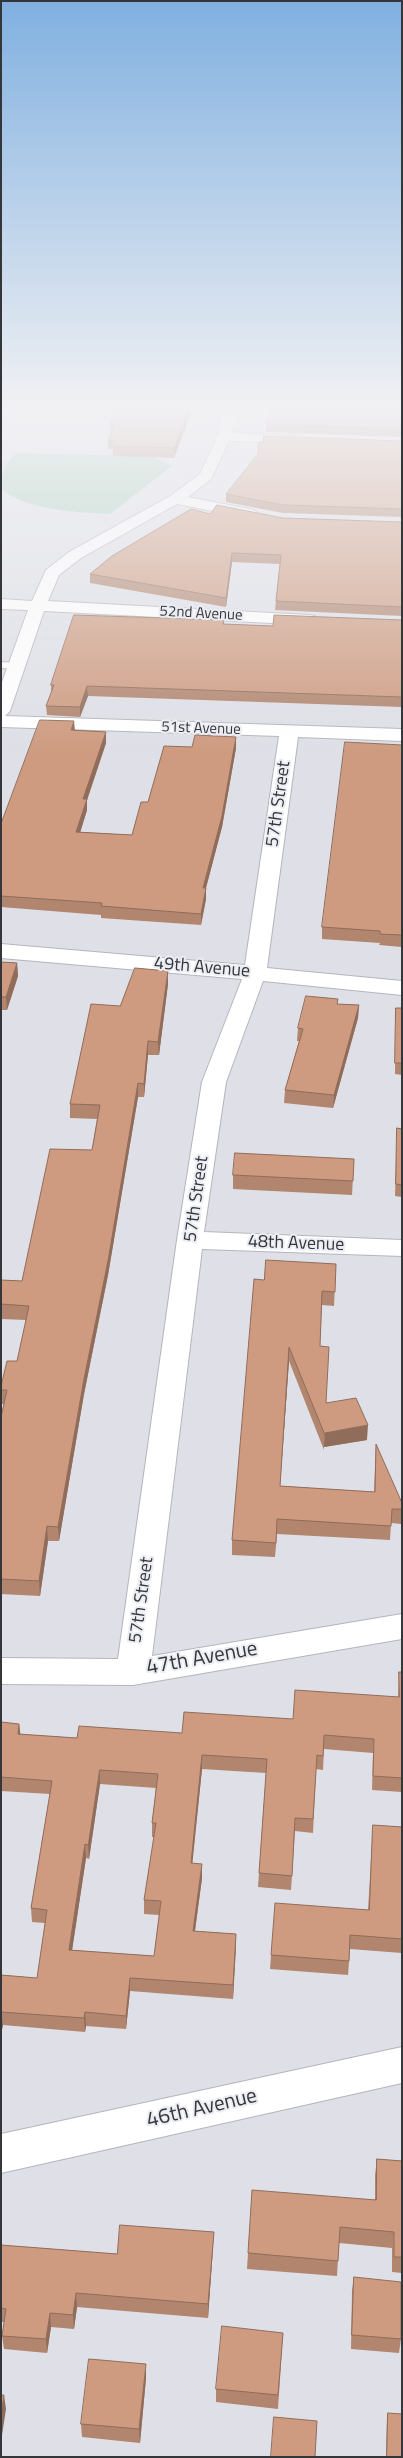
<!DOCTYPE html>
<html>
<head>
<meta charset="utf-8">
<style>
  body { margin:0 }
  #map { position:relative; width:403px; height:2458px; overflow:hidden; background:#dfe0e7; font-family:"Titillium Web",sans-serif }
  canvas { display:block }
  .frame { position:absolute; inset:0; border:2px solid #353639; pointer-events:none }
</style>
</head>
<body>
<div id="map">
<canvas width="403" height="2458"></canvas>
<div class="frame"></div>
</div>
<script>
const g = document.querySelector('canvas').getContext('2d');
g.lineJoin = 'round';
function paint(path, color) { g.fillStyle = color; g.fill(path, 'evenodd'); }
function trace(path, color, width, dash) { g.strokeStyle = color; g.lineWidth = width; g.lineCap = dash ? 'butt' : 'round'; g.setLineDash(dash || []); g.stroke(path); }
function write(font, color, halo, rows, align = 'center') {
  g.font = font + ' "Titillium Web",sans-serif'; g.lineWidth = 4; g.setLineDash([]); g.textBaseline = 'middle'; g.strokeStyle = halo; g.fillStyle = color; for (const [text, x, y, turn = 0] of rows) {
    g.save(); g.translate(x, y); g.rotate((+turn || 0) * Math.PI / 180); g.textAlign = isNaN(turn) ? turn : align; if (halo) g.strokeText(text, 0, 0); g.fillText(text, 0, 0); g.restore();
  }
}
paint(new Path2D(`
  M16 453 152 456 172 466 110 514C75 512 34 511 3 491 0 474 3 465 16 453Z`), '#a5ceb8');
const lane = new Path2D(`
  M1 662 17 663 22 666 17 669 1 668Z`);
const street = new Path2D(`
  M225 408H239L232 433 299 436 306 440 299 444 229 441 211 479 188 497 254 510 257 513 254 516 249 518 177 504 81 558 59 575 48 601 309 615 315 616 317 620 315 624 309 625 44 611 10 711 5 716 402 729V741L298 737 267 968 402 981V995L263 981 226 1082 204 1232 402 1240V1256L202 1249 152 1656 402 1614V1639L133 1685 1 1684V1658L118 1659 177 1240 202 1082 242 979 1 958V944L245 965 279 736 1 727V685L28 610 1 609V599L32 601 46 570 69 552 170 496 200 474 217 437Z
  M402 2047V2083L1 2173V2134Z`);
trace(lane, '#b4b5bc', 2);
trace(street, '#b4b5bc', 2);
paint(lane, '#fff');
paint(street, '#fff');
paint(new Path2D(`
  M91 408H193L174 458 113 456V449H108V440L111 434 110 424 118 410Z
  M402 408V437L266 432V424Z
  M402 441V517L283 513 226 502V494Z
  M210 514 283 518 402 522V616L275 610 276 601 280 564 232 562 226 607 90 583V574Z
  M224 620V624L273 626 402 620V707L88 696 80 717 47 715 46 706 51 693V685Z
  M75 730 106 732V743L87 800V810L80 832 132 835 148 802 192 747 236 737V748L222 827 206 888V899L201 925 101 918V915L1 907V824Z
  M402 745V947L379 945 380 943 322 939V927Z
  M1 962 17 963 18 976 7 1010H1Z
  M168 984 159 1055H148L144 1097H138L108 1275 84 1394 59 1541H48L40 1596 1 1594V1417L4 1404H2L1 1386 17 1361 26 1320 1 1319V1280L22 1281 92 1150 97 1119 70 1118V1104L120 1006Z
  M337 1004 359 1005 358 1018 333 1108 284 1103 285 1090 299 1041H297L298 1028Z
  M396 1008H402V1075L395 1074Z
  M397 1128 402 1129V1197L395 1196Z
  M354 1159 352 1195 233 1189V1175Z
  M336 1264 334 1306 322 1305 320 1346 326 1403 367 1440 324 1447V1450L289 1361 280 1486 374 1492 376 1444 402 1509V1524L391 1523 390 1540 277 1534 275 1557 232 1555V1540L264 1280Z
  M399 1672H402V1792L372 1790 373 1753 324 1749 323 1770 316 1769 313 1833 295 1831 291 1890 258 1887 266 1773 202 1769 192 1863 202 1878 195 1931 236 1934 233 1999 130 1991 126 2029 86 2026 85 2032 3 2025 1 2034V1975L37 1978 45 1923 32 1922 31 1908 50 1794 1 1791V1722L19 1724 20 1734 77 1738 182 1733 293 1719 398 1697ZM100 1784 156 1788 152 1823V1837H154L144 1900V1914L159 1915 154 1956 72 1950 86 1858 89 1859Z
  M373 1825 402 1827V1953L350 1949 348 1975 270 1969 271 1955 368 1910Z
  M377 2159 402 2161V2273L392 2272V2248L339 2243 337 2276 247 2269 248 2253 375 2199V2175Z
  M1 2245 117 2254 213 2247 208 2318 77 2307 74 2329 51 2327 47 2353 4 2349 2 2336 4 2322H1Z
  M354 2277 401 2339 399 2353 351 2349 352 2291Z
  M283 2333 278 2409 216 2402V2389Z
  M146 2378 140 2443 82 2437 81 2424Z
  M388 2413 402 2457H386L387 2420Z`), '#b1856e');
paint(new Path2D(`
  M189 408H193L174 458V448Z
  M232 553V562L226 607V598Z
  M87 686 88 696 80 717V707Z
  M74 721 75 731 71 730Z
  M106 732V743L87 800V810L77 843 76 832 83 799Z
  M236 737V748L222 827 203 899V888Z
  M206 888V899L201 925V914Z
  M17 963 18 976 7 1010 6 997Z
  M168 971V984L159 1055 158 1042Z
  M359 1005 358 1018 333 1108 334 1095Z
  M148 1041V1055L144 1097V1084Z
  M138 1083V1097L108 1275 84 1394 59 1541 58 1527 84 1379Z
  M289 1347V1361L279 1501 280 1486Z
  M368 1425 367 1440 324 1447 325 1433Z
  M47 1526 48 1541 40 1596 39 1581Z
  M19 1724 21 1738 18 1734Z
  M202 1755V1769L191 1877V1863Z
  M100 1770V1784L89 1859 88 1845Z
  M85 1844 86 1858 70 1964 69 1950Z
  M202 1864V1878L193 1945V1931Z
  M236 1934V1948L233 1999V1985Z
  M130 1978V1991L126 2029V2016Z
  M1 2011 3 2025 1 2034Z
  M85 2012 86 2026 85 2032 84 2018Z
  M214 2232 213 2247 208 2318V2304Z
  M76 2293 77 2307 74 2329 73 2315Z
  M50 2313 51 2327 47 2353 46 2339Z
  M146 2364V2378L140 2443 139 2429Z
  M4 2395 6 2409 1 2442V2416Z`), '#906c5a');
const building = new Path2D(`
  M118 408H189L174 448 113 446 115 440H108L115 425 110 424Z
  M269 408H402V429L266 424Z
  M264 436 402 441V509L283 505 226 494 258 454 259 442H263Z
  M217 505 283 518 402 522V607L276 601 281 555 232 553 226 598 90 574 112 556 191 509 210 514Z
  M74 615 224 620 223 624 273 626 274 615 402 620V697L87 686 80 707 46 706 54 685H51Z
  M40 720 74 721 71 730 106 732 83 799H87L76 832 132 835 141 802H148L164 746 192 747 195 735 236 737 222 816 203 888H206L201 914 101 906 102 903 1 896V824Z
  M345 742 402 745V935L380 934V931L322 927Z
  M1 962 17 963 6 997H1Z
  M135 968 168 971 158 1042 148 1041 144 1084 138 1083 108 1261 84 1379 58 1527 47 1526 39 1581 1 1579V1417L7 1390H1V1386L7 1361H17L29 1306 1 1304V1280L22 1281 50 1149 92 1150 100 1105 70 1104 91 1004 120 1006Z
  M306 996 338 999 337 1004 359 1005 334 1095 285 1090 303 1029 298 1028Z
  M396 1008H402V1063H395Z
  M397 1128 402 1129V1185L396 1184Z
  M235 1153 354 1159 353 1181 233 1175Z
  M266 1260 336 1264 335 1292 322 1291 320 1346 329 1347 326 1403 356 1398 368 1425 325 1433V1435L289 1347 280 1486 375 1492 376 1444 402 1503V1509H392L391 1526 277 1519 276 1543 232 1540 254 1279 264 1280Z
  M399 1672H402V1778L373 1776 374 1739 324 1735 323 1756 317 1755 313 1819 295 1818 292 1876 259 1873 267 1759 202 1755 191 1863 202 1864 193 1931 236 1934 233 1985 130 1978 126 2016 85 2012 84 2018 1 2012V1975L37 1978 47 1910 31 1908 52 1781 1 1777V1722L19 1724 18 1734 77 1738 79 1726 182 1733 184 1712 293 1719 295 1690 399 1697ZM100 1770 158 1774 152 1823H156L144 1900 161 1901 154 1956 69 1950 85 1844 88 1845Z
  M373 1825 402 1827V1939L350 1935 349 1961 271 1955 275 1903 369 1910Z
  M377 2159 402 2161V2257H394V2232L340 2227 338 2261 248 2253 252 2190 376 2200Z
  M120 2225 214 2232 208 2304 76 2293 73 2315 50 2313 46 2339 2 2336 6 2309 1 2308V2245L117 2254Z
  M354 2277 401 2282V2339L352 2335Z
  M222 2326 283 2333 278 2395 216 2389Z
  M89 2359 146 2364 139 2429 81 2424Z
  M1 2395H4L1 2416Z
  M388 2413 402 2414V2457H387Z
  M274 2417 317 2421 315 2457H271Z`);
paint(building, '#ce9b80');
trace(building, '#906c5a', 1);
const sky = g.createLinearGradient(0, 0, 0, 752);
sky.addColorStop(0, '#80b0e0');
sky.addColorStop(0.54, '#f1f1f4');
sky.addColorStop(1, '#f1f1f400');
g.fillStyle = sky;
g.fillRect(0, 0, 403, 752);
write('15px', '#353639', '#ecedf4', [
  ["52nd Avenue",201,614,3],
  ["51st Avenue",201,729,2]
]);
write('18px', '#353639', '#ecedf4', [
  ["57th Street",279,804,-82],
  ["49th Avenue",202,968,5],
  ["57th Street",197,1199,-82],
  ["48th Avenue",296,1244,2],
  ["57th Street",142,1600,-82]
]);
write('21px', '#353639', '#ecedf4', [
  ["47th Avenue",202,1659,-10],
  ["46th Avenue",202,2109,-13]
]);
</script>
</body>
</html>
